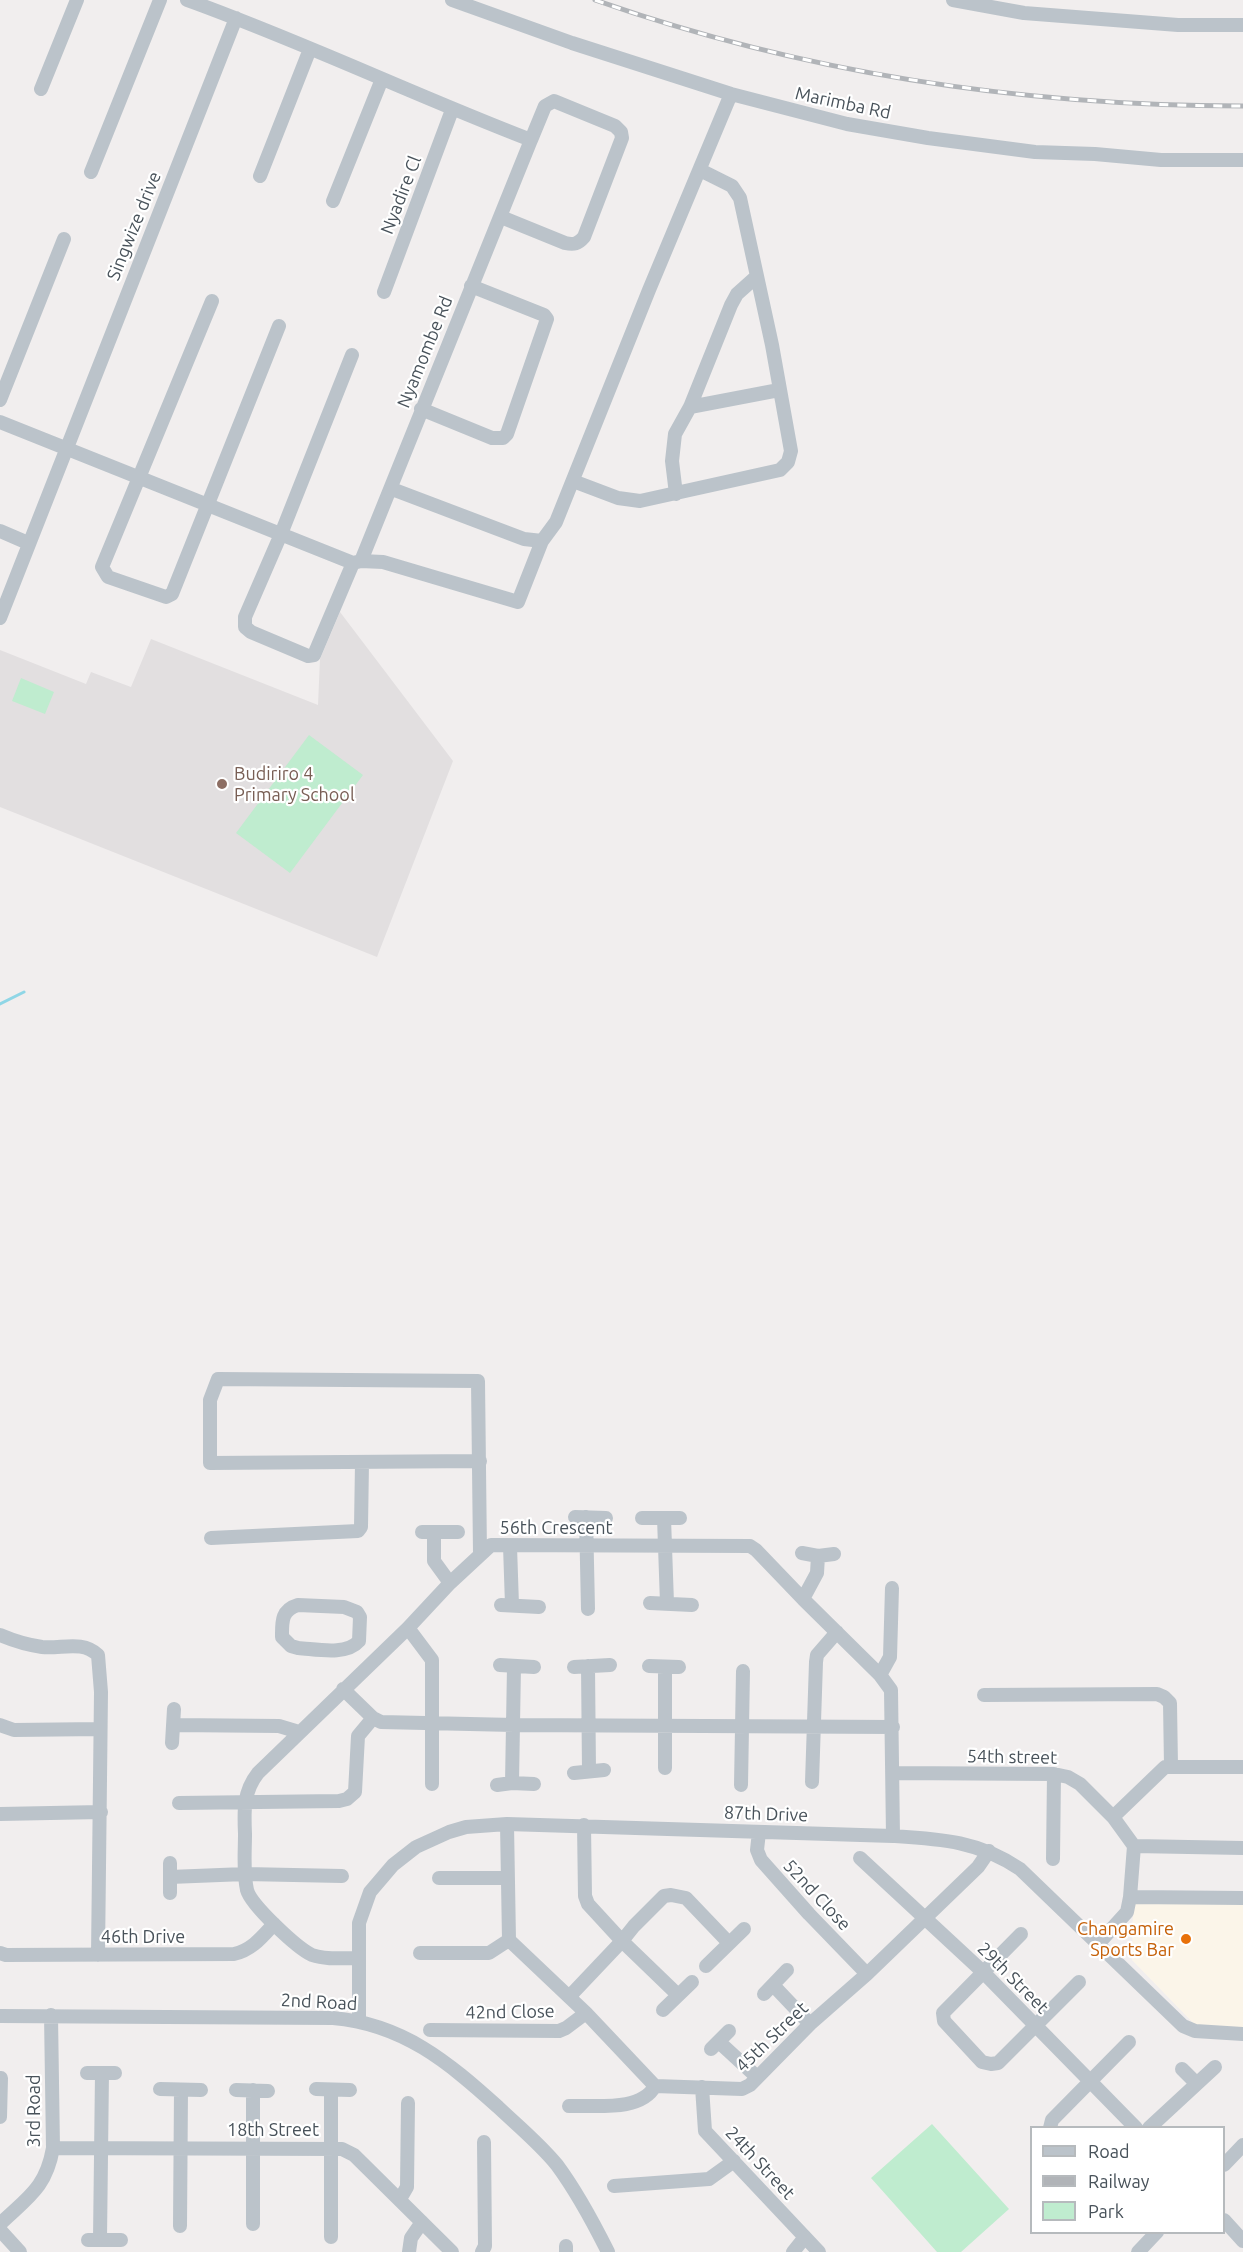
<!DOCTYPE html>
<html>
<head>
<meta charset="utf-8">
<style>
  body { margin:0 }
  #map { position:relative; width:1243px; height:2252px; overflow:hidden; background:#f1eeee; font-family:Ubuntu,sans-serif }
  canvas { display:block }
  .legend { position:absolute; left:1030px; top:2126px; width:195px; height:108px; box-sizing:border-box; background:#fff; border:2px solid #b6babd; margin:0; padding:8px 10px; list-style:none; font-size:18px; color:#48525a }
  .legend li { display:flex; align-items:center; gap:12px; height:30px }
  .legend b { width:30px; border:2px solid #b6babd }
</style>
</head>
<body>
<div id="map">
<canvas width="1243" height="2252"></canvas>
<ul class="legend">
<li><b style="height:8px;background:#bbc3ca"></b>Road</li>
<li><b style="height:8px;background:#b1b4b8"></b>Railway</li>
<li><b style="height:16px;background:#bfeccf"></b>Park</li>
</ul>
</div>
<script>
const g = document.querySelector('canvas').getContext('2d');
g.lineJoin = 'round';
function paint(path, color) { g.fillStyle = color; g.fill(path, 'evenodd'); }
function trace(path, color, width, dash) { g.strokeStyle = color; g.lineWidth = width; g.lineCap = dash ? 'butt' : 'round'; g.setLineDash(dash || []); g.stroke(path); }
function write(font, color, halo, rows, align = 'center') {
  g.font = font + ' Ubuntu,sans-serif'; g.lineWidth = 4.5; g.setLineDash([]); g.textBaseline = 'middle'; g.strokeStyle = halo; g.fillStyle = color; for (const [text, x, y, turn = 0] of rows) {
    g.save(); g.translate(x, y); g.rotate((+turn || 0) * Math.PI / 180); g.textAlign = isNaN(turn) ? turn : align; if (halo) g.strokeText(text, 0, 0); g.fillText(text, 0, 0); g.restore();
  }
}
paint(new Path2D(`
  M1133 1902H1243V2027L1198 2028 1132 1960Z`), '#fbf5e9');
paint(new Path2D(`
  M340 612 453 761 377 957 0 807V650L86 684 91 672 131 687 151 639 318 705 320 659Z`), '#e2dfe0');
paint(new Path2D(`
  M21 678 54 692 45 714 12 701Z
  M309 735 363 775 290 873 236 833Z
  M932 2124 1009 2209 961 2252H937L871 2178Z`), '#bfeccf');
trace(new Path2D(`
  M0 1004 24 992`), '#8fd6e6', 3);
trace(new Path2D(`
  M452 0 572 43 731 94 847 124 928 138 1035 152 1095 154 1161 160H1243
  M953 0 1024 13 1178 25H1243
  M41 89 77 0
  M91 172 160 0
  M260 176 310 49
  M333 201 382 79
  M501 217 565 243C574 245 578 244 584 237L622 138 621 132 615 126 554 101 545 106 531 140
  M384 292 452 110
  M212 301 102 567 108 577 166 597 172 594 279 326
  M352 355 281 534 245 617V627L251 632 308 656 314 655 353 563
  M0 400 64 239
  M690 407 779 390
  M421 409 492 438H503L507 434 547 319 544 315 471 286
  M0 422 353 563 361 561 531 140C416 96 304 42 187 0
  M573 481 618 498 640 501 780 470 788 462 791 451 772 345 740 198 732 186 700 170
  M392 489 524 539 542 541 556 522 649 290 731 94
  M676 494 672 461 675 434 690 407 731 305 737 294 756 277
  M0 531 28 543
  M361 561 383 562 518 602 542 541
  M0 618 236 18
  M480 1461 210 1463V1400L218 1379 478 1381 480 1554
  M575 1517 606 1518
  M586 1517 588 1609
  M642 1518H680
  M664 1518 667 1603
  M422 1532H458
  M434 1532V1561L450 1583
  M211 1538 358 1531 361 1527 362 1463
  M510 1546 512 1605
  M802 1553 818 1556 834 1554
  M803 1599 817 1573 818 1556
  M650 1603 692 1605
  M298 1605 344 1607 357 1612 360 1617 359 1641C346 1656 316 1649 298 1648L291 1646 282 1637C282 1622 281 1610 298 1605Z
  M501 1605 539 1607
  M408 1628 432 1660V1784
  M0 1635C14 1641 27 1645 42 1647 62 1649 82 1640 98 1655L101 1692 98 1955
  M500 1665 534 1667
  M588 1666 589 1771
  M649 1666 679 1667
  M574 1667 610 1665
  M880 1675 890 1657 892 1588
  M343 1689 373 1718 381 1722 514 1725 893 1727
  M984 1695 1157 1694 1164 1697 1170 1703 1171 1766
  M0 1725 14 1730 100 1729
  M173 1725 279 1726 299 1732
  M172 1743 174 1709
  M665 1768V1667
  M574 1773 604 1770
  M893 1773 1054 1774 1068 1777 1080 1784 1113 1817 1134 1846 1130 1897 1127 1912 1098 1944
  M812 1782 816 1662 817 1655 837 1632
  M512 1783 514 1666
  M497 1785 512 1783 534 1784
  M741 1785 743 1671
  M179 1803 339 1801 347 1799 355 1792 358 1736 373 1718
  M0 1814 101 1812
  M1113 1817 1165 1767H1243
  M507 1824 509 1940 586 2013 655 2086 742 2089 750 2085 810 2024 867 1974 978 1867 989 1851
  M584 1825 585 1896 588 1904 622 1941 678 1995
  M759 1832 757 1850 761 1860 809 1914 867 1974
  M1134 1846 1243 1848
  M860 1858 983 1972 1136 2128
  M1053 1859 1054 1774
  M170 1863V1893
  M170 1877 245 1874 342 1876
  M439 1878H506
  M1130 1897 1243 1898
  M1021 1934 943 2013 944 2021 982 2062 991 2064 998 2063 1079 1982
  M0 1953 6 1955 234 1954C252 1950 262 1937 274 1924
  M420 1953H489L509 1940
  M358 1958C343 1958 326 1960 312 1955 297 1948 251 1905 247 1890 243 1872 245 1852 245 1834 244 1811 243 1792 258 1773L408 1628 450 1583 491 1545 750 1546 756 1550 803 1599 880 1675 891 1690 893 1836
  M706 1966 744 1929
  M773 1985 810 2024
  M764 1994 787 1970
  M569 1997 622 1941 634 1926 664 1896 671 1895 686 1898 729 1943
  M663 2010 692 1982
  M0 2016 333 2018C403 2024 448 2062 498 2107 518 2126 540 2144 557 2165 577 2192 593 2222 608 2252
  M359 2020V1923L370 1892 393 1865 416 1847 449 1832 466 1827 507 1824 893 1836C941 1839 979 1841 1020 1869L1183 2026 1195 2031 1243 2034
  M430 2030 559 2031 566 2028 586 2013
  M719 2042 757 2077
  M711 2049 729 2031
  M1182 2069 1196 2083
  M87 2073H115
  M702 2087 705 2131 819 2252
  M160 2089 201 2090
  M316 2089 350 2090
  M236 2090 268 2091
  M569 2106C596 2105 641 2112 655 2086
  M0 2117 1 2078
  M1050 2128 1052 2120 1129 2042
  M1149 2128 1215 2067
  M53 2148 342 2149 354 2155 452 2252
  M1224 2165 1243 2145
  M614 2186 709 2179 734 2161
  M400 2199 407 2187 408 2103
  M1224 2220 1243 2241
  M0 2224C28 2197 46 2188 53 2148L51 2015
  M253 2224V2090
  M180 2226 181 2090
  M0 2230 20 2252
  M331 2237V2090
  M100 2239 102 2073
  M88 2240H121
  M409 2252 411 2238 422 2222
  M482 2252 485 2246 484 2142
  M566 2252V2246
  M793 2252 805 2237
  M1138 2252 1157 2232`), '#bbc3ca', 14);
const rail = new Path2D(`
  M595 0C803 73 1024 106 1243 106`);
trace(rail, '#b1b4b8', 5);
trace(rail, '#fff', 3, [9]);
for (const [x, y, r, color] of [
  [222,784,6,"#8d6e63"],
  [1186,1939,6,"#e8710a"]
]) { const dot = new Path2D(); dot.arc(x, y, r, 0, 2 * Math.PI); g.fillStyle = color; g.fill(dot); trace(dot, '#fff', 2); }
write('18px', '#48525a', '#fff', [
  ["Marimba Rd",843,103,12],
  ["Nyadire Cl",401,195,-69],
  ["Singwize drive",134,226,-68],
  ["Nyamombe Rd",425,352,-68],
  ["56th Crescent",556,1528],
  ["54th street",1012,1757,1],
  ["87th Drive",766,1814,2],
  ["52nd Close",817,1895,47],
  ["46th Drive",143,1937],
  ["29th Street",1013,1978,45],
  ["2nd Road",319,2002,3],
  ["42nd Close",510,2012,-1],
  ["45th Street",772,2037,-44],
  ["3rd Road",34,2111,-90],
  ["18th Street",273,2130],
  ["24th Street",760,2163,47]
]);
write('18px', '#785e54', '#fff', [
  ["Budiriro 4",234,774],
  ["Primary School",234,795]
], 'left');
write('18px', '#c56008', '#fff', [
  ["Changamire",1174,1929],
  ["Sports Bar",1174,1950]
], 'right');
</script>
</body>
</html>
